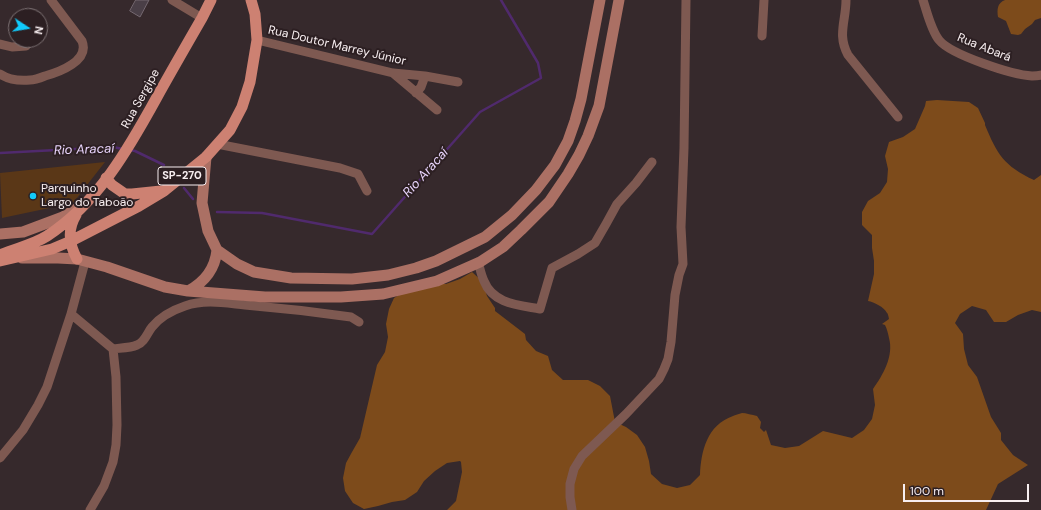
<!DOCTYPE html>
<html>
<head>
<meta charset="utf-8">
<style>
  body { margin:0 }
  #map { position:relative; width:1041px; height:510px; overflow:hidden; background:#36292c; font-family:"DM Sans",sans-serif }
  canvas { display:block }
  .north { position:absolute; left:8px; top:8px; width:40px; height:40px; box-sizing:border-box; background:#2c1f22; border:1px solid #7d7274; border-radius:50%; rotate:102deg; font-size:11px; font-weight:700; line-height:16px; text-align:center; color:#f7eef0 }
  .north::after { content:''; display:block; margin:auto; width:14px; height:18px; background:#11cafb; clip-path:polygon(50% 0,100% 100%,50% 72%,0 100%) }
  .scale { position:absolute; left:903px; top:484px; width:126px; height:18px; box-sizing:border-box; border:2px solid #f7eef0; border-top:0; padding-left:5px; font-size:12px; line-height:14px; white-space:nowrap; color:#f7eef0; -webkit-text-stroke:3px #2c1f22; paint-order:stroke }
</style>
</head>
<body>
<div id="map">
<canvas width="1041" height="510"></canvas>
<div class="north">N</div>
<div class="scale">100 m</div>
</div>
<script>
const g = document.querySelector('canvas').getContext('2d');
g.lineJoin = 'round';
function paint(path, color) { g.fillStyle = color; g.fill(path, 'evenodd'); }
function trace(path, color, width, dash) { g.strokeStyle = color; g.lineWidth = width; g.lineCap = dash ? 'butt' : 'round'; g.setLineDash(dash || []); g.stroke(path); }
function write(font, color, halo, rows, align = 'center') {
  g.font = font + ' "DM Sans",sans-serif'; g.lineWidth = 4; g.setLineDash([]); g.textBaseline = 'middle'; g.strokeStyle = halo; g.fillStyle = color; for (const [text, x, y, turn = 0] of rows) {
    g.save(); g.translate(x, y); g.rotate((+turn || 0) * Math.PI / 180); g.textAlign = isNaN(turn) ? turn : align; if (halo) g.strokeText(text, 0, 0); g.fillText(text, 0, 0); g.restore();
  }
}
paint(new Path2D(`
  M105 162 73 203 2 218 0 173Z`), '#5a3717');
paint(new Path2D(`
  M1005 0H1041V18L1035 20 1032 24 1025 29 1021 34 1018 35 1011 34 1006 21 998 17C997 10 997 3 1005 0Z
  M937 100 969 102 978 108 985 123V125C997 154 1004 166 1034 180L1041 175V312L1032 310 1018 315 1006 322H994L986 310 972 306 960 314 955 323 963 334 964 349 968 365 977 377 991 417 1001 433V440L1013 455 1028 465 998 484 986 510H447L456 501 462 472 461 462 460 461 447 463 435 471 424 481 417 492 405 500 392 502 378 506 364 509 353 503 345 491 343 478 346 463 352 452 360 438 377 365 385 352 388 337 386 324 389 309 394 298 407 290 434 284H446L460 279 472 272 483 282 487 296 495 308V311L525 334 526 340 536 351 548 356 552 370 563 380H588L600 386 610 396 615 422 626 427 637 435 645 447 649 461 651 474 662 484 677 488 690 485 700 475C701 451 707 425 733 416 735 415 739 414 742 413 746 413 752 415 757 416L761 422 760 428 764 432 766 430 771 445 785 448 799 446 823 431 852 438 864 430 872 419 875 405 873 389C883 375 894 356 889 338 888 333 887 329 885 325L882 324 889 319C889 319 888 313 887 313 884 307 874 302 868 301L874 274V261L872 248V235L862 225V212L868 201 880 193 887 182 888 169 885 156 889 142 903 137 915 129 925 106 926 101Z`), '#7d4b1b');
trace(new Path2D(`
  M130 150 135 151 164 165
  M0 153 113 147 123 149
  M184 188 193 199
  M217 212 262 213 372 234 480 112 541 78 538 63 501 0`), '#502a6d', 2.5);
const building = new Path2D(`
  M136 0H149L140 17 130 11Z`);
paint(building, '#4a3f47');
trace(building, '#756971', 1);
trace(new Path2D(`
  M172 0 202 18
  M846 0C846 21 837 35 848 55L898 117
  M923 0C927 12 931 30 939 40 951 55 1013 75 1032 76 1035 76 1038 76 1041 75
  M762 36 764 0
  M257 40 393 73 425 76 458 82
  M0 44 12 47 26 46
  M393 73 437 110
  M0 74C9 80 19 81 30 80 35 80 40 78 45 76 59 72 90 61 82 41L51 0
  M416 93 421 87 425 76
  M217 144 340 168 358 174 367 191
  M478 262C480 268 481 275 484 281 493 304 519 305 540 309L552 268 578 254 595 243 606 224 617 204 636 183 652 162
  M71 314 113 349 116 377 117 425 116 445 113 462 104 486 90 510
  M113 349C120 348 130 348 137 345 145 342 147 333 152 327 160 317 173 310 185 306 205 299 225 303 245 305 281 308 316 312 351 317L359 322
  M0 458 23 430 38 405 47 387 71 314 85 262
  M572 510 570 497V484L574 469 582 456 626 414 659 379 664 369 668 359 671 342 675 295 679 275 683 264 681 227 684 148 686 0`), '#7e5951', 9);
trace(new Path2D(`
  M206 157 202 203 208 231 217 250 237 264 254 272 291 278 352 279 388 275 416 268 436 261 485 237 512 215 536 190 555 165 568 141 575 121 581 99 600 0
  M0 234 23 232 63 217 76 209
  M22 258H58L77 259 107 267 165 287 188 291 265 297H341L383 294 437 281 480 262 503 247 521 230 549 202 568 174 579 155 588 136 599 106 619 0
  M188 291C205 282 215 269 217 250`), '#ab7064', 11);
trace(new Path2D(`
  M106 178 112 185 125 194H132L161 191
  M76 215C67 230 69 244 77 259
  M0 255C16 248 33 245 47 236 98 203 129 148 157 97 172 70 187 44 202 18L211 0
  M0 261 52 249 71 241 139 206 164 191 206 157 230 130 242 107 250 82 257 40 255 14 251 0`), '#cd8172', 11);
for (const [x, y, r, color] of [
  [33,196,4,"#11cafb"]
]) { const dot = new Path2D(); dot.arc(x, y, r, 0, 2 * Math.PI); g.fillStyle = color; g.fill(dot); trace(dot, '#2c1f22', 1.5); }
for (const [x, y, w] of [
  [182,176,48]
]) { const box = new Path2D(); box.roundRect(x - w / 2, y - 9, w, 18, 3); g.fillStyle = '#2c1f22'; g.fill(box); trace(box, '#f7eef0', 1); }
write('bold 11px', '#f7eef0', null, [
  ["SP-270",182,176]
]);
write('12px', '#f7eef0', '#2c1f22', [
  ["Rua Doutor Marrey Júnior",337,46,13],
  ["Rua Abará",984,48,22],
  ["Rua Sergipe",141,99,-61]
]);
write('12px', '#f7eef0', '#2c1f22', [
  ["Parquinho",41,189],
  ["Largo do Taboão",41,203]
], 'left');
write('italic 13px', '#e9d5fd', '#2c1f22', [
  ["Rio Aracaí",84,150,-2],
  ["Rio Aracaí",426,173,-48]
]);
</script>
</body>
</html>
